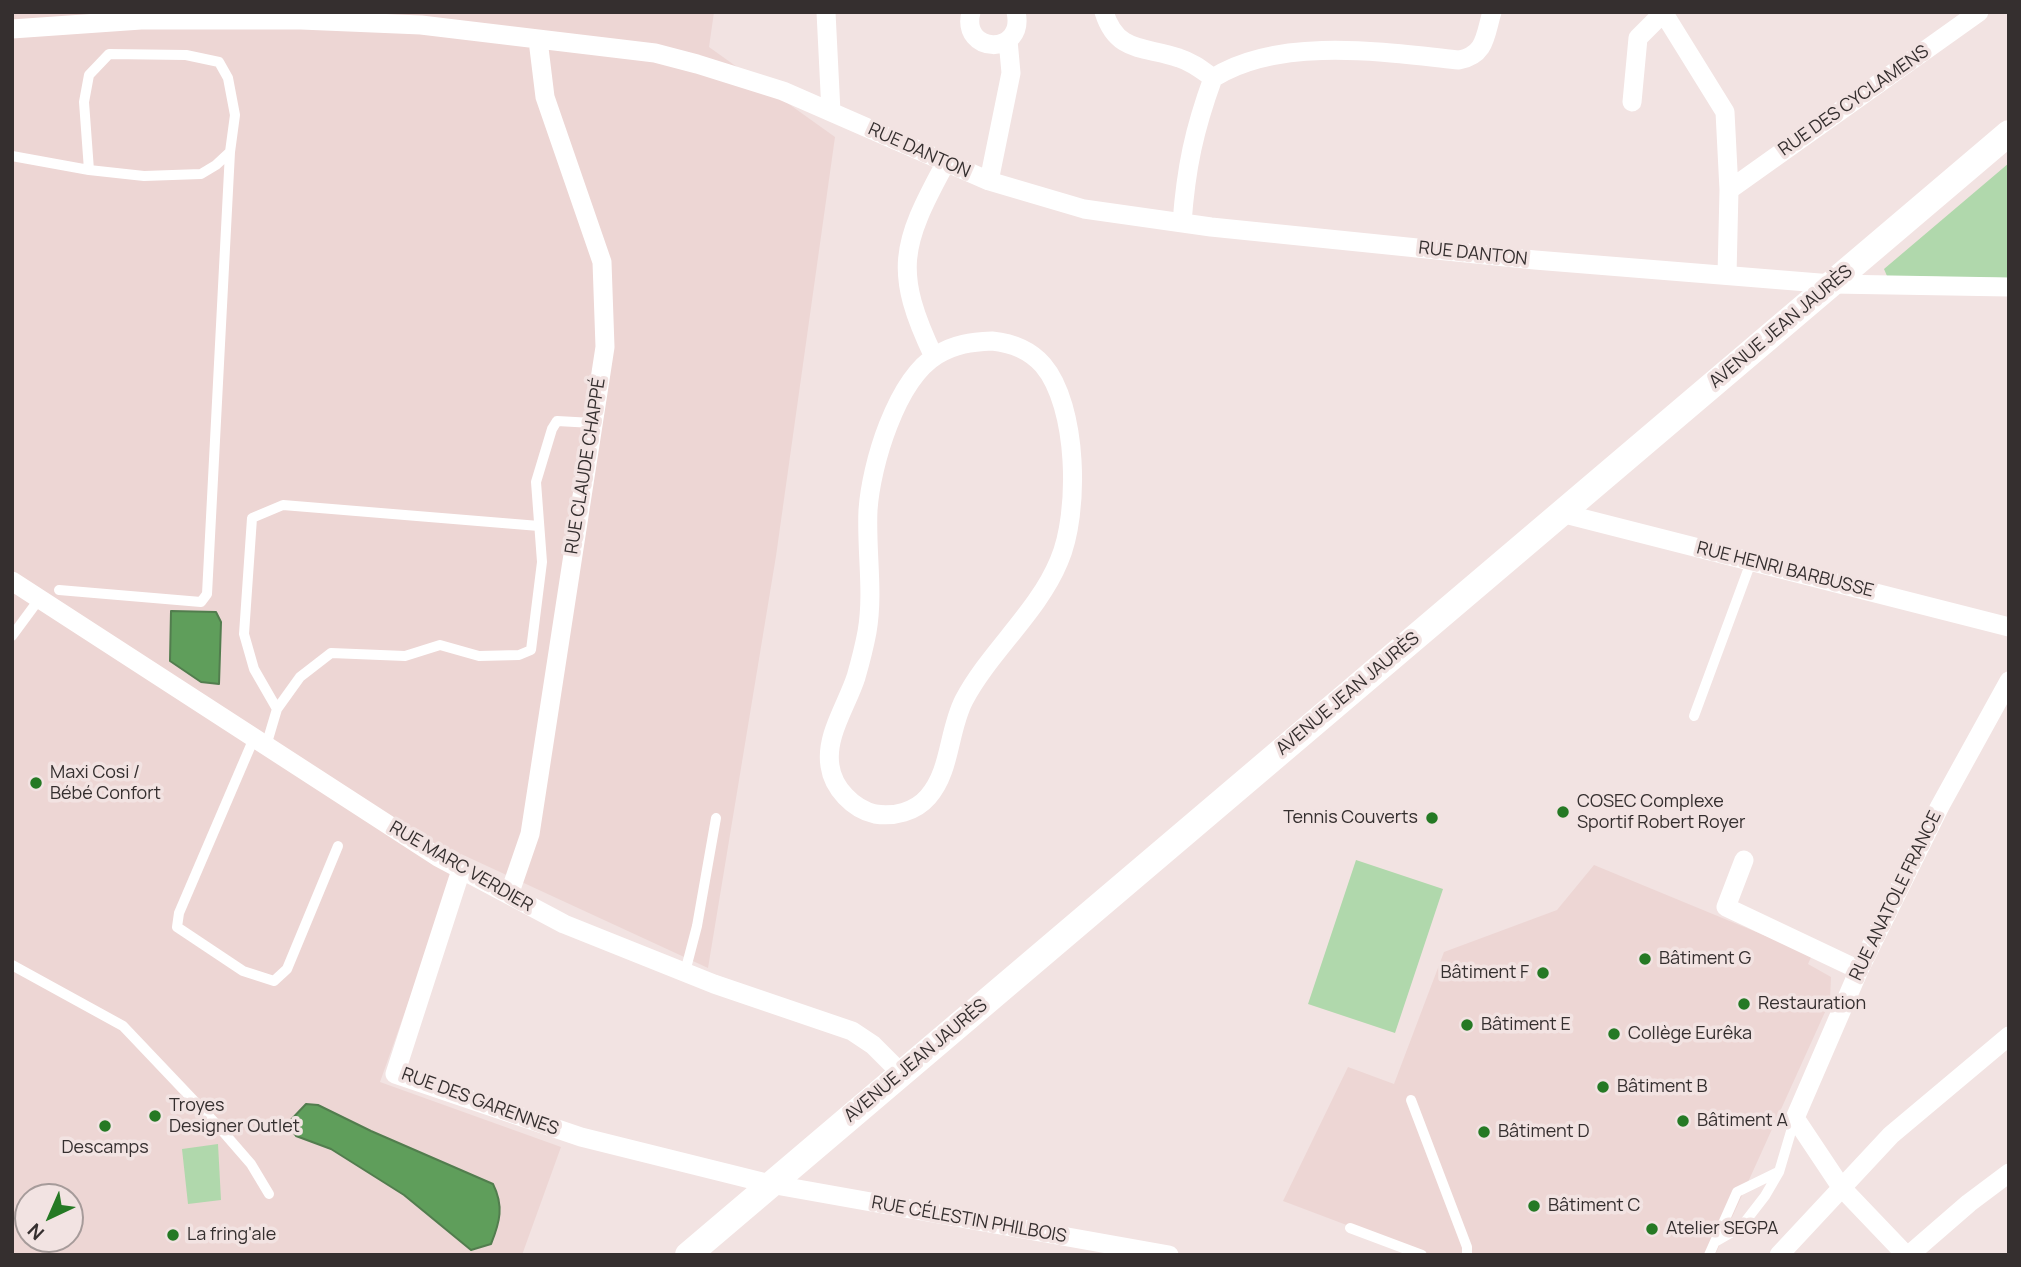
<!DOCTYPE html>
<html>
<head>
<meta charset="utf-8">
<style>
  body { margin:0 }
  #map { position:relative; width:2021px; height:1267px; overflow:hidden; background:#f2e3e2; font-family:Manrope,sans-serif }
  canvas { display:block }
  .frame { position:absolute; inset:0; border:14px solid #352f2f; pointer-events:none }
  .north { position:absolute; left:14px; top:1183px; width:70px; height:70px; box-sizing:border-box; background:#f2e3e2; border:2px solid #a69b9a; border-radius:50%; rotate:224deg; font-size:19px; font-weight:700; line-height:28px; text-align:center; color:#352f2f }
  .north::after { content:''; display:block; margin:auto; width:24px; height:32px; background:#257924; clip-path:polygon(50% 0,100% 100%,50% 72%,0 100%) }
</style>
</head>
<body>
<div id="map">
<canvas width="2021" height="1267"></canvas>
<div class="frame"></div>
<div class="north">N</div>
</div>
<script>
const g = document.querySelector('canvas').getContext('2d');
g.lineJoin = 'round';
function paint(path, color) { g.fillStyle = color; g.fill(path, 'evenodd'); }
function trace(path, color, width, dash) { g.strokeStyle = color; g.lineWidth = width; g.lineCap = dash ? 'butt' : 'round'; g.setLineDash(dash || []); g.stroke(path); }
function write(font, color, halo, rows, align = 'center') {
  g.font = font + ' Manrope,sans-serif'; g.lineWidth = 7; g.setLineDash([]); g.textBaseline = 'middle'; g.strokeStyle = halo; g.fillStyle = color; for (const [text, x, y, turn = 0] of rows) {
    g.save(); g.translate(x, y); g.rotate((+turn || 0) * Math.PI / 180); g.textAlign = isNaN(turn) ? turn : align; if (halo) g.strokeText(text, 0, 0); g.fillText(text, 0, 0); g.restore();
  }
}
paint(new Path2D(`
  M12 12H714L709 47 835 137 776 556 708 968 461 854 380 1082 561 1147 522 1255H12ZM28 1197H70V1239H28Z
  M1594 865 1812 955 1808 964 1831 977 1830 1001 1715 1255H1426L1283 1201 1348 1067 1394 1084 1444 952 1557 910Z`), '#edd6d4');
paint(new Path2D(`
  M2009 163V278L1887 276 1884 269Z
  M1356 860 1443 889 1395 1033 1308 1004Z
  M218 1144 221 1200 188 1204 182 1149Z`), '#b0d8ac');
const water = new Path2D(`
  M171 611 216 612 221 622 219 684 201 682 170 661Z
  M306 1104 318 1105 371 1131 493 1184C504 1206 500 1222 491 1244L471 1250 404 1195 331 1149 296 1136 287 1124Z`);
paint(water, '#5f9e5b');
trace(water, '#527d4e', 2);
trace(new Path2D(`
  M12 156 89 170 144 176 201 174 216 165 230 152 235 115 228 78 219 62 186 55 109 54 89 75 84 102 89 170
  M59 590 201 602 207 594 230 152
  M12 636 40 598
  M277 709 254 669 244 634 252 518 283 505 539 526
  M1694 716 1751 562
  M254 738 179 913 177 927 243 971 274 981 287 969 338 846
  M266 746 277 709 300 677 331 653 405 656 440 645 479 656 519 655 531 650 542 562 536 482 552 429 557 421 593 423
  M12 965 123 1026 218 1126 251 1164 269 1194
  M685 972 697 926 716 818
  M1411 1100 1467 1247V1255
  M1350 1228 1422 1255
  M1715 1242 1741 1227 1765 1196 1779 1172 1795 1118
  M1709 1255 1737 1192 1778 1172`), '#fff', 10);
trace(new Path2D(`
  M826 12 831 112
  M971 12C960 55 1026 56 1016 12
  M1104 12C1117 54 1145 46 1179 58 1192 62 1202 70 1213 78 1279 36 1384 52 1459 60 1486 55 1485 35 1492 12
  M1663 12 1725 112 1729 190 1727 275
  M12 29 141 20H301L421 25 655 53 697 64 783 91 989 181 1084 209 1211 227 1535 260 1832 284 2009 287
  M1632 102 1638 38 1663 13
  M989 181 1011 73 1008 40
  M1729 190 1979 12
  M1182 223C1186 168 1194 130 1213 78
  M992 341C1012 343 1029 349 1043 365 1078 406 1080 513 1059 561 1038 612 990 651 964 700 948 731 951 771 928 797 915 812 894 817 875 814 853 809 833 788 830 766 825 736 847 705 856 677 860 663 864 648 867 632 874 592 866 551 868 510 871 465 896 380 937 355 955 344 971 342 992 341Z
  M934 357C893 271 901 245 945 164
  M1561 513 2009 627
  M12 581 438 857 564 924 714 984 852 1031 873 1045 901 1073
  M1744 860 1726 907 1859 970
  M461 870 395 1074 581 1137 770 1184 1169 1255
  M509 895 530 834 605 347 602 262 545 97 538 40
  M1779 1255 1891 1135 2009 1036
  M1906 1255 1841 1187 1795 1118 1859 970 1940 806 2009 681
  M1909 1255 1969 1203 2009 1173`), '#fff', 19);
trace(new Path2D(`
  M688 1255 2009 133`), '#fff', 26);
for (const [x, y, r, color] of [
  [36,783,7,"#257924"],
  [1563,812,7,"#257924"],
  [1432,818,7,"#257924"],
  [1645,959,7,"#257924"],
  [1543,973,7,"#257924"],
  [1744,1004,7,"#257924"],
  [1467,1025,7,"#257924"],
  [1614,1034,7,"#257924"],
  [1603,1087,7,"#257924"],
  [155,1116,7,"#257924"],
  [1683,1121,7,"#257924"],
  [105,1126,7,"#257924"],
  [1484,1132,7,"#257924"],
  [1534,1206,7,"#257924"],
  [1652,1229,7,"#257924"],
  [173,1235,7,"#257924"]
]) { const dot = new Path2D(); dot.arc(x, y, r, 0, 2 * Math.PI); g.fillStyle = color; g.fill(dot); trace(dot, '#f2e3e2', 2.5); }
write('18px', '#352f2f', '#f2e3e2', [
  ["RUE DES CYCLAMENS",1854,101,-35],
  ["RUE DANTON",919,151,24],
  ["RUE DANTON",1473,254,6],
  ["AVENUE JEAN JAURÈS",1781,327,-40],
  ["RUE CLAUDE CHAPPÉ",586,466,-81],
  ["RUE HENRI BARBUSSE",1785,570,14],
  ["AVENUE JEAN JAURÈS",1348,694,-40],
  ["RUE MARC VERDIER",461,867,30],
  ["RUE ANATOLE FRANCE",1896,896,-64],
  ["AVENUE JEAN JAURÈS",916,1061,-40],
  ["RUE DES GARENNES",480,1102,20],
  ["RUE CÉLESTIN PHILBOIS",969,1220,10]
]);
write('18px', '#352f2f', '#f2e3e2', [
  ["Maxi Cosi /",50,773],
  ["Bébé Confort",50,794],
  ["COSEC Complexe",1577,802],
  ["Sportif Robert Royer",1577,823],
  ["Tennis Couverts",1418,818,"right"],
  ["Bâtiment G",1659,959],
  ["Bâtiment F",1529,973,"right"],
  ["Restauration",1758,1004],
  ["Bâtiment E",1481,1025],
  ["Collège Eurêka",1628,1034],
  ["Bâtiment B",1617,1087],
  ["Troyes",169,1106],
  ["Designer Outlet",169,1127],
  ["Bâtiment A",1697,1121],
  ["Bâtiment D",1498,1132],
  ["Descamps",105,1148,"center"],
  ["Bâtiment C",1548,1206],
  ["Atelier SEGPA",1666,1229],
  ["La fring'ale",187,1235]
], 'left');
</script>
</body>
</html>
